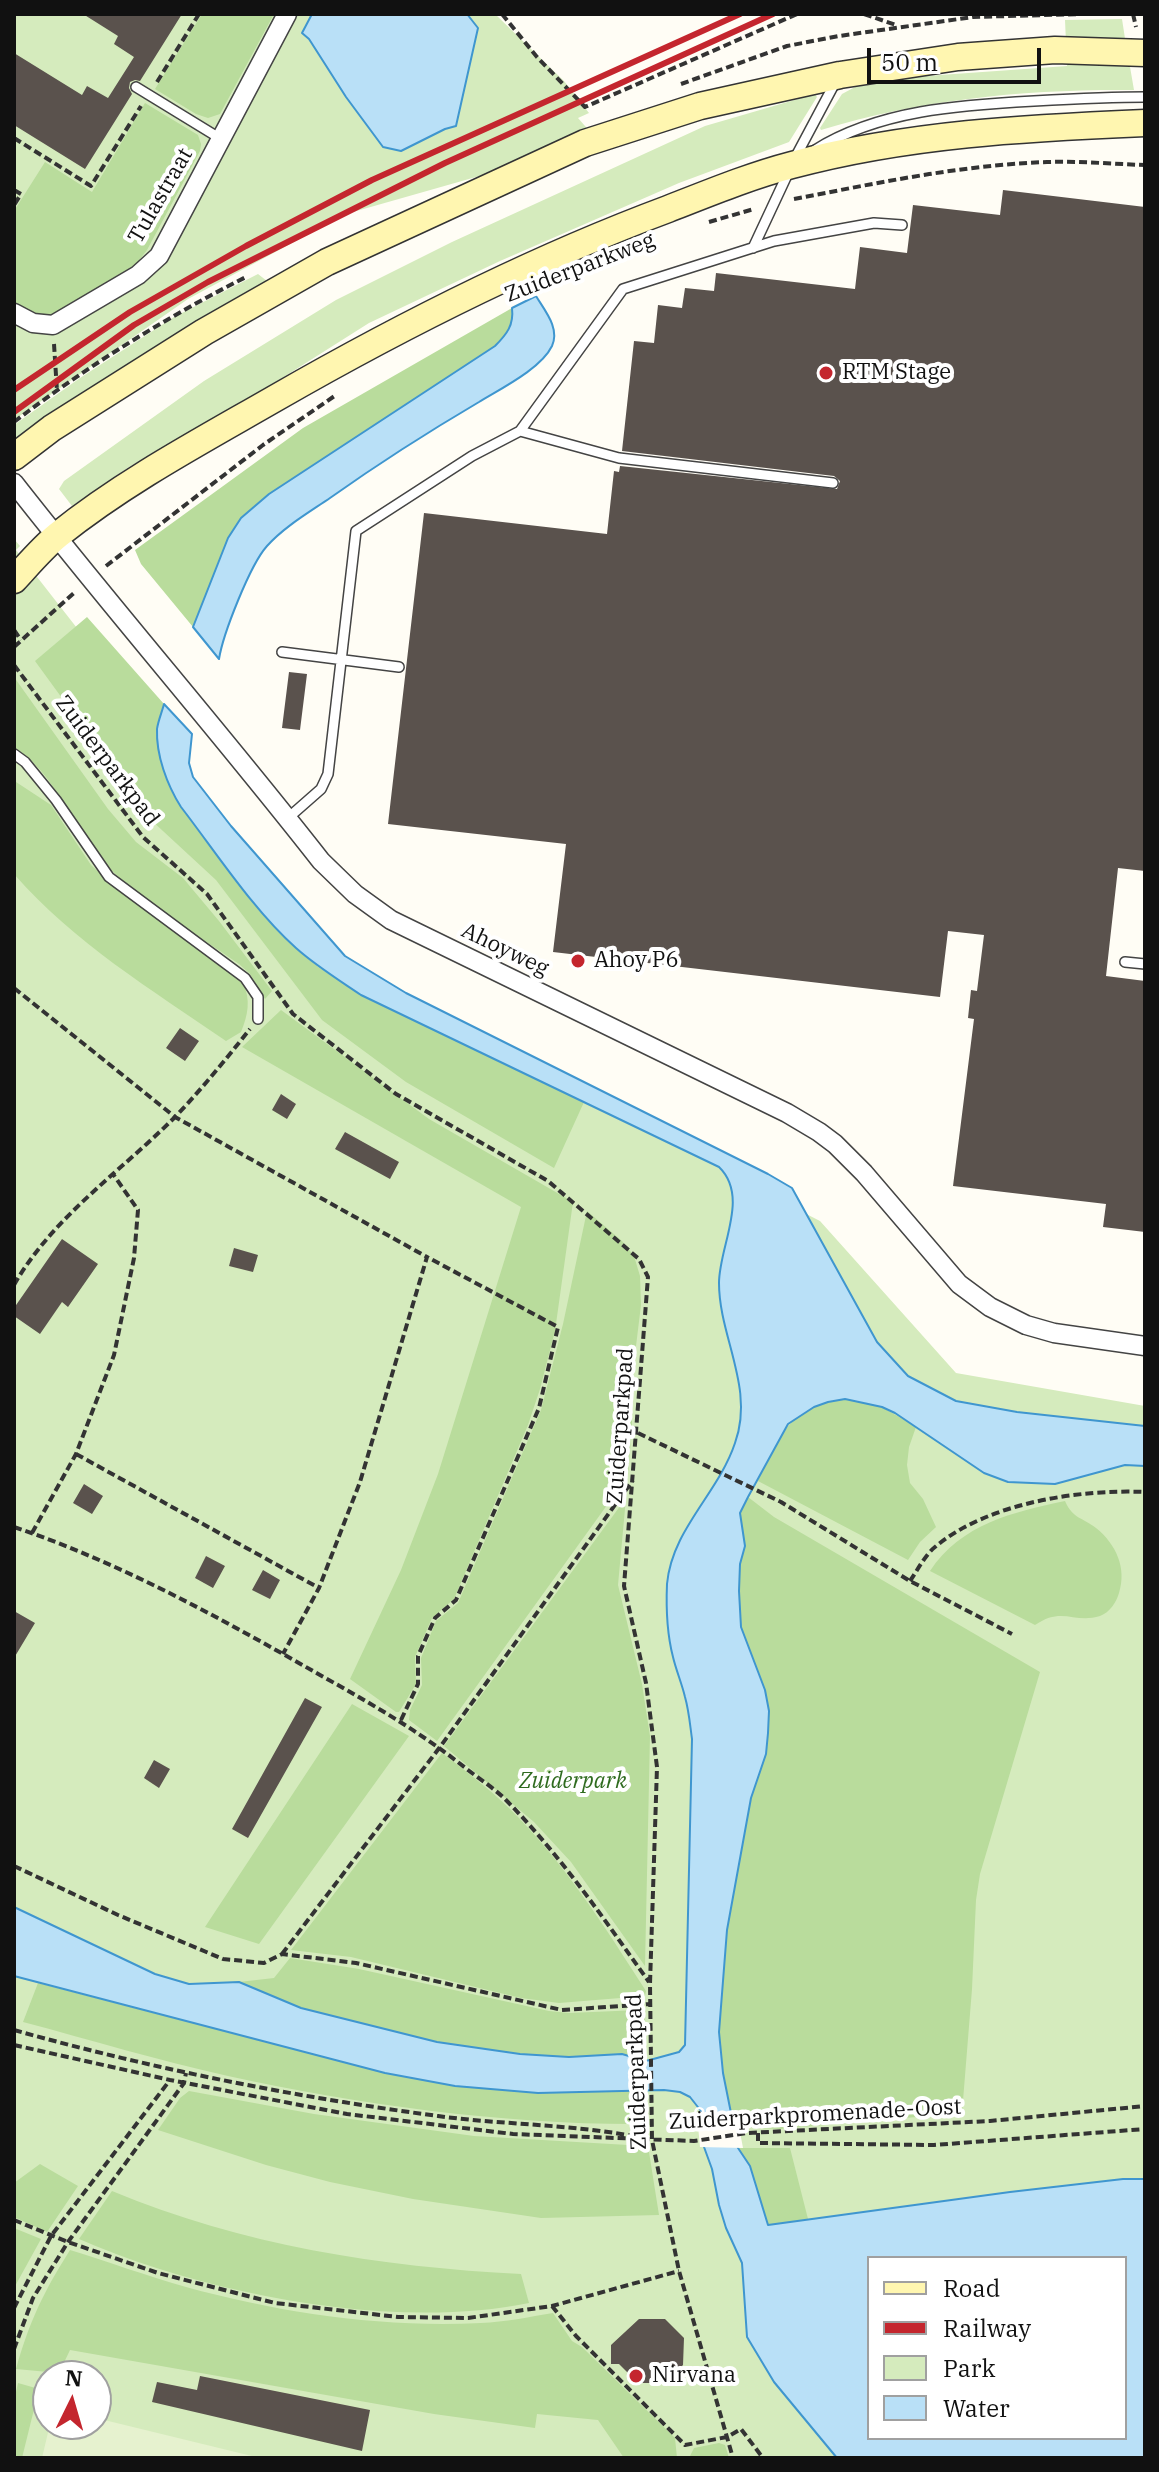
<!DOCTYPE html>
<html>
<head>
<meta charset="utf-8">
<style>
  body { margin:0 }
  #map { position:relative; width:1159px; height:2472px; overflow:hidden; background:#fffdf5; font-family:"IBM Plex Serif",serif }
  canvas { display:block }
  .frame { position:absolute; inset:0; border:16px solid #111; pointer-events:none }
  .legend { position:absolute; left:867px; top:2256px; width:260px; height:184px; box-sizing:border-box; background:#fff; border:2px solid #a0a0a0; margin:0; padding:10px 14px; list-style:none; font-size:24px; color:#111 }
  .legend li { display:flex; align-items:center; gap:16px; height:40px }
  .legend b { width:40px; border:2px solid #a0a0a0 }
  .north { position:absolute; left:32px; top:2360px; width:80px; height:80px; box-sizing:border-box; background:#fff; border:2px solid #a0a0a0; border-radius:50%; rotate:5deg; font-size:22px; font-weight:700; line-height:32px; text-align:center; color:#111 }
  .north::after { content:''; display:block; margin:auto; width:28px; height:36px; background:#c4262e; clip-path:polygon(50% 0,100% 100%,50% 72%,0 100%) }
  .scale { position:absolute; left:867px; top:48px; width:174px; height:36px; box-sizing:border-box; border:4px solid #111; border-top:0; padding-left:10px; font-size:24px; line-height:28px; white-space:nowrap; color:#111; -webkit-text-stroke:6px #fff; paint-order:stroke }
</style>
</head>
<body>
<div id="map">
<canvas width="1159" height="2472"></canvas>
<div class="frame"></div>
<ul class="legend">
<li><b style="height:10px;background:#fff6b0"></b>Road</li>
<li><b style="height:10px;background:#c4262e"></b>Railway</li>
<li><b style="height:22px;background:#d5ebbd"></b>Park</li>
<li><b style="height:22px;background:#b9e0f7"></b>Water</li>
</ul>
<div class="north">N</div>
<div class="scale">50 m</div>
</div>
<script>
const g = document.querySelector('canvas').getContext('2d');
g.lineJoin = 'round';
function paint(path, color) { g.fillStyle = color; g.fill(path, 'evenodd'); }
function trace(path, color, width, dash) { g.strokeStyle = color; g.lineWidth = width; g.lineCap = dash ? 'butt' : 'round'; g.setLineDash(dash || []); g.stroke(path); }
function write(font, color, halo, rows, align = 'center') {
  g.font = font + ' "IBM Plex Serif",serif'; g.lineWidth = 8; g.setLineDash([]); g.textBaseline = 'middle'; g.strokeStyle = halo; g.fillStyle = color; for (const [text, x, y, turn = 0] of rows) {
    g.save(); g.translate(x, y); g.rotate((+turn || 0) * Math.PI / 180); g.textAlign = isNaN(turn) ? turn : align; if (halo) g.strokeText(text, 0, 0); g.fillText(text, 0, 0); g.restore();
  }
}
paint(new Path2D(`
  M14 14H495L564 81 589 113 578 118 599 142 346 214 188 299 14 420Z
  M1122 19 1126 45 1066 43 1065 20Z
  M1067 59 1129 61 1134 90C1028 89 922 99 821 130L820 128 842 94 855 87 926 76 1067 66Z
  M815 94 817 97 789 142 679 183 500 261 369 323 260 392 129 467 72 506 59 489 64 481 204 381 336 300 452 242 705 126Z
  M258 274 267 281 169 340 14 446V425L80 378 174 317Z
  M14 539 20 546 16 550 116 678 213 818 326 946 571 1093 719 1167 724 1172 820 1221 956 1373 1145 1406V2458H14ZM869 2258H1125V2438H869ZM48 2376H96V2424H48Z`), '#d5ebbd');
paint(new Path2D(`
  M202 14H274L220 114 208 118 196 114 155 89Z
  M145 103 198 135 201 144 200 151 147 250 136 264 114 281 58 315 43 317 14 307V211L45 162 92 192Z
  M512 308C514 325 507 334 495 346L269 494 241 518 228 539 193 627 141 564 135 550 303 428Z
  M87 617 164 704 157 727 170 789 263 912 293 945 318 967 361 995 584 1102 554 1168 406 1082 322 1020 216 880 150 819 35 661Z
  M14 677 108 809 136 842 183 878 219 921 272 991 265 999 250 974 239 964C195 933 136 899 101 859 68 822 58 776 14 747Z
  M16 782 51 805 91 865 115 887 243 983C251 1000 248 1015 241 1032L226 1041C152 990 73 942 14 874V783Z
  M281 1010 429 1119 573 1202 555 1331 540 1389 528 1425 454 1599 432 1618 415 1657 416 1684 399 1712H396L350 1679 401 1570 438 1474 521 1207 242 1047Z
  M587 1211 622 1241 634 1256 640 1276 641 1305 632 1379V1427L628 1476 437 1741 409 1720 410 1710 422 1685 421 1658 436 1621 458 1603 541 1410 563 1324Z
  M845 1399 882 1407 916 1427 909 1447 907 1465 910 1483 923 1499 936 1527 920 1542 908 1560 758 1481C781 1434 788 1408 845 1399Z
  M748 1497 774 1517 1040 1672 980 1874 976 1900 972 1989 962 2113 780 2129 734 2127 723 2073 719 2032 727 1931 751 1798 766 1754 768 1733 769 1711 765 1690 741 1627 739 1591 740 1564 745 1546 740 1513Z
  M626 1498 618 1585 642 1684 650 1736 645 1966 571 1862 534 1822 444 1746Z
  M1065 1501C1073 1519 1082 1517 1096 1528 1116 1544 1127 1568 1119 1593 1116 1603 1110 1612 1100 1616 1074 1624 1062 1606 1035 1625L930 1571C961 1524 1013 1512 1065 1501Z
  M352 1704 409 1736 259 1944 205 1927Z
  M442 1753C465 1770 488 1788 509 1808 563 1861 605 1927 646 1991L645 1996 559 2003 521 1998 351 1957 291 1950Z
  M290 1958 359 1969 549 2011 569 2013 639 2010 645 2013 646 2061 622 2054 569 2057 520 2054 437 2042 301 2008 239 1982 274 1978Z
  M38 1983 385 2073 538 2093 647 2090V2120L644 2124C508 2125 361 2105 228 2076 160 2061 91 2040 23 2022Z
  M189 2091 314 2114 474 2136 645 2146 649 2152 659 2215 541 2218 413 2199 330 2182 266 2165 158 2130 180 2098Z
  M738 2148H790L808 2219 767 2225 750 2166Z
  M40 2164 78 2186 47 2232 14 2217V2183Z
  M112 2191C241 2245 381 2267 521 2274L529 2303C393 2331 205 2294 79 2239Z
  M14 2228 41 2239 14 2288Z
  M70 2250C109 2262 147 2276 186 2287 281 2313 382 2328 481 2323 505 2322 529 2317 553 2313L572 2341 582 2347 675 2438 677 2458H624L598 2420 537 2414 535 2428 434 2414 70 2350 59 2373 16 2369C30 2320 43 2293 70 2250Z
  M18 2383 39 2389 22 2458H14V2401Z
  M719 2443 725 2445 729 2458H689L694 2448Z`), '#b9dc9c');
paint(new Path2D(`
  M96 2418 260 2458H42L50 2424H96Z`), '#e6f2cf');
const water = new Path2D(`
  M312 14H467L478 28 456 126 445 129 401 151 383 147 346 97 309 39 302 33Z
  M536 296C545 311 560 328 552 346 541 369 500 389 479 402 428 432 378 464 330 498 308 513 284 527 267 546 250 565 223 634 219 659L193 627 228 538 241 518 269 494 495 346C507 334 514 325 512 308Z
  M164 704 192 734 189 763 193 777 231 826 345 956 406 993 768 1174 792 1188 877 1342 908 1376 956 1401 1017 1412 1145 1426V1466L1125 1465 1055 1484 1008 1482 984 1473 895 1413 882 1407 845 1399 828 1402 814 1407 788 1424 748 1497 740 1513 745 1546 740 1564 739 1591 741 1627 765 1690 769 1711 768 1733 766 1754 751 1798 727 1930 719 2032 723 2073 738 2148 750 2166 768 2225 1010 2192 1123 2179H1145V2458H837L774 2382 747 2337 742 2263 726 2228 719 2205 712 2169 704 2147 701 2111 690 2097 680 2092 664 2090 538 2093 455 2086 385 2073 14 1976V1907L155 1974 189 1984 239 1982 301 2008 437 2042 520 2054 569 2057 622 2054 646 2061 679 2052 685 2045 692 1739C690 1725 689 1711 685 1697 682 1684 676 1670 673 1657 667 1634 666 1608 667 1584 672 1529 718 1494 735 1443 755 1388 719 1337 719 1283 719 1246 750 1197 719 1167L361 995C339 980 316 966 296 948 254 911 215 851 181 807 167 785 156 755 157 729 158 721 162 712 164 704ZM869 2258H1125V2438H869Z`);
paint(water, '#b9e0f7');
trace(water, '#3f96cf', 2);
paint(new Path2D(`
  M698 2126 739 2127 743 2148 700 2147Z`), '#fffdf5');
paint(new Path2D(`
  M83 14H182L140 81 135 80 130 82 129 88 132 94 85 169 14 125V53L82 95 87 86 108 98 134 57 114 44 118 36Z
  M1003 190 1145 207V871L1118 868 1106 976 1145 981V1232L1103 1227 1106 1204 953 1186 974 1019 968 1018 971 990 977 991 984 935 948 931 940 997 553 952 566 844 388 824 424 513 607 534 614 471 619 472 620 466 837 489 840 481 834 476 622 451 634 341 654 343 658 305 682 308 685 288 714 291 716 273 855 289 860 247 907 253 913 205 1000 215Z
  M289 672 307 674 300 730 282 728Z
  M180 1028 199 1041 185 1061 166 1048Z
  M281 1094 296 1104 287 1119 272 1110Z
  M345 1132 399 1162 390 1179 335 1149Z
  M62 1239 98 1264 68 1307 62 1302 40 1334 14 1316V1308Z
  M234 1248 258 1255 253 1272 229 1266Z
  M84 1484 103 1496 92 1514 73 1503Z
  M206 1556 225 1566 213 1588 195 1578Z
  M263 1570 280 1580 270 1599 252 1590Z
  M14 1611 35 1623 14 1658Z
  M305 1698 322 1707 248 1838 232 1829Z
  M154 1760 170 1769 159 1788 144 1778Z
  M639 2319H665L684 2338 683 2365 664 2383H638L619 2364H611V2345Z
  M200 2376 370 2410 362 2451 152 2402 157 2382 197 2390Z`), '#5a524d');
const service = new Path2D(`
  M136 87 221 139
  M815 150C879 110 960 105 1034 101 1071 99 1108 97 1145 97
  M795 158 837 79
  M753 248 789 171
  M520 431 619 458 833 483
  M282 652 399 667
  M14 754 25 762 56 800 109 877 245 978 258 997V1019
  M288 818 321 789 328 774 356 531 472 456 520 431 623 289 774 241 874 223 902 225
  M1125 962 1145 964`);
const minor = new Path2D(`
  M14 313 33 323 53 325 138 275 159 256 287 14
  M14 483C114 611 221 733 321 861L355 894 391 920 787 1113 819 1132 835 1144 864 1173 959 1284 990 1307 1026 1325 1054 1333 1145 1346`);
const secondary = new Path2D(`
  M14 457 52 428 204 332 327 262 585 143 700 106 840 75 958 57 1055 50 1145 53
  M14 580C28 565 42 548 58 535 124 482 201 441 274 399 401 326 531 260 668 209 709 193 750 176 792 165 907 134 1027 128 1145 123`);
trace(service, '#444', 12);
trace(minor, '#444', 21);
trace(secondary, '#333', 29);
trace(new Path2D(`
  M502 14 537 57 585 107 797 14
  M864 14 896 25
  M1133 14 1136 27
  M157 82 199 14
  M681 84 787 46 839 36 973 17 1083 14
  M14 138 91 186 141 106
  M14 190 21 194 14 205
  M794 199C878 183 961 165 1047 162 1080 161 1113 164 1145 165
  M709 222 754 209
  M54 344 57 391
  M14 422C86 367 165 318 246 277
  M106 566 263 445 336 395
  M14 630 21 640
  M14 647 75 592
  M14 665 143 837 207 894 293 1014 396 1094 548 1181 639 1259 648 1277 624 1586 646 1683 657 1767 650 1984 652 2140 679 2271 733 2458
  M14 988 175 1117 427 1257 360 1482 319 1588 283 1654
  M14 1285C53 1217 119 1173 174 1118 201 1090 226 1059 250 1029
  M638 1433 781 1502 910 1581 1012 1634
  M76 1454 319 1588
  M14 1527C121 1563 222 1619 320 1675 372 1704 422 1733 468 1770 481 1780 495 1789 506 1800 561 1856 604 1919 649 1982
  M32 1533 76 1454 114 1355 134 1258 138 1210 113 1174
  M910 1581C917 1571 925 1555 935 1547 987 1503 1079 1489 1145 1492
  M401 1720 418 1684V1656L435 1618 456 1600 539 1408 558 1327 427 1257
  M14 1866 118 1915 223 1959 264 1963 282 1954 356 1963 562 2010 651 2004
  M282 1954 440 1747 633 1480
  M14 2030C153 2069 295 2097 438 2116 504 2125 572 2124 638 2137
  M14 2045 170 2080 347 2114 513 2134 694 2141 747 2133 990 2121 1145 2106
  M758 2133V2143L934 2145 1145 2129
  M14 2220 68 2242 158 2273 275 2303 398 2317 468 2318 552 2306 679 2271
  M552 2306 576 2336 685 2445 727 2437 741 2429 763 2458
  M14 2308 51 2236 170 2080
  M14 2349 33 2298 68 2242 184 2083 186 2073`), '#333', 4, [8, 4]);
trace(service, '#fff', 9);
trace(minor, '#fff', 18);
trace(secondary, '#fff6b0', 26);
trace(new Path2D(`
  M14 390 130 312 246 246 372 180 740 14
  M14 412 134 325 208 282 445 163 773 14`), '#c4262e', 6);
for (const [x, y, r, color] of [
  [826,373,8,"#c4262e"],
  [578,961,8,"#c4262e"],
  [636,2376,8,"#c4262e"]
]) { const dot = new Path2D(); dot.arc(x, y, r, 0, 2 * Math.PI); g.fillStyle = color; g.fill(dot); trace(dot, '#fff', 3); }
write('22px', '#111', '#fff', [
  ["Tulastraat",161,196,-60],
  ["Zuiderparkweg",580,268,-21],
  ["Zuiderparkpad",107,761,53],
  ["Ahoyweg",505,950,26],
  ["Zuiderparkpad",621,1426,-86],
  ["Zuiderparkpad",637,2072,-92],
  ["Zuiderparkpromenade-Oost",815,2115,-3]
]);
write('22px', '#111', '#fff', [
  ["RTM Stage",842,373],
  ["Ahoy P6",594,961],
  ["Nirvana",652,2376]
], 'left');
write('italic 22px', '#2f6b1f', '#fff', [
  ["Zuiderpark",573,1782]
]);
</script>
</body>
</html>
